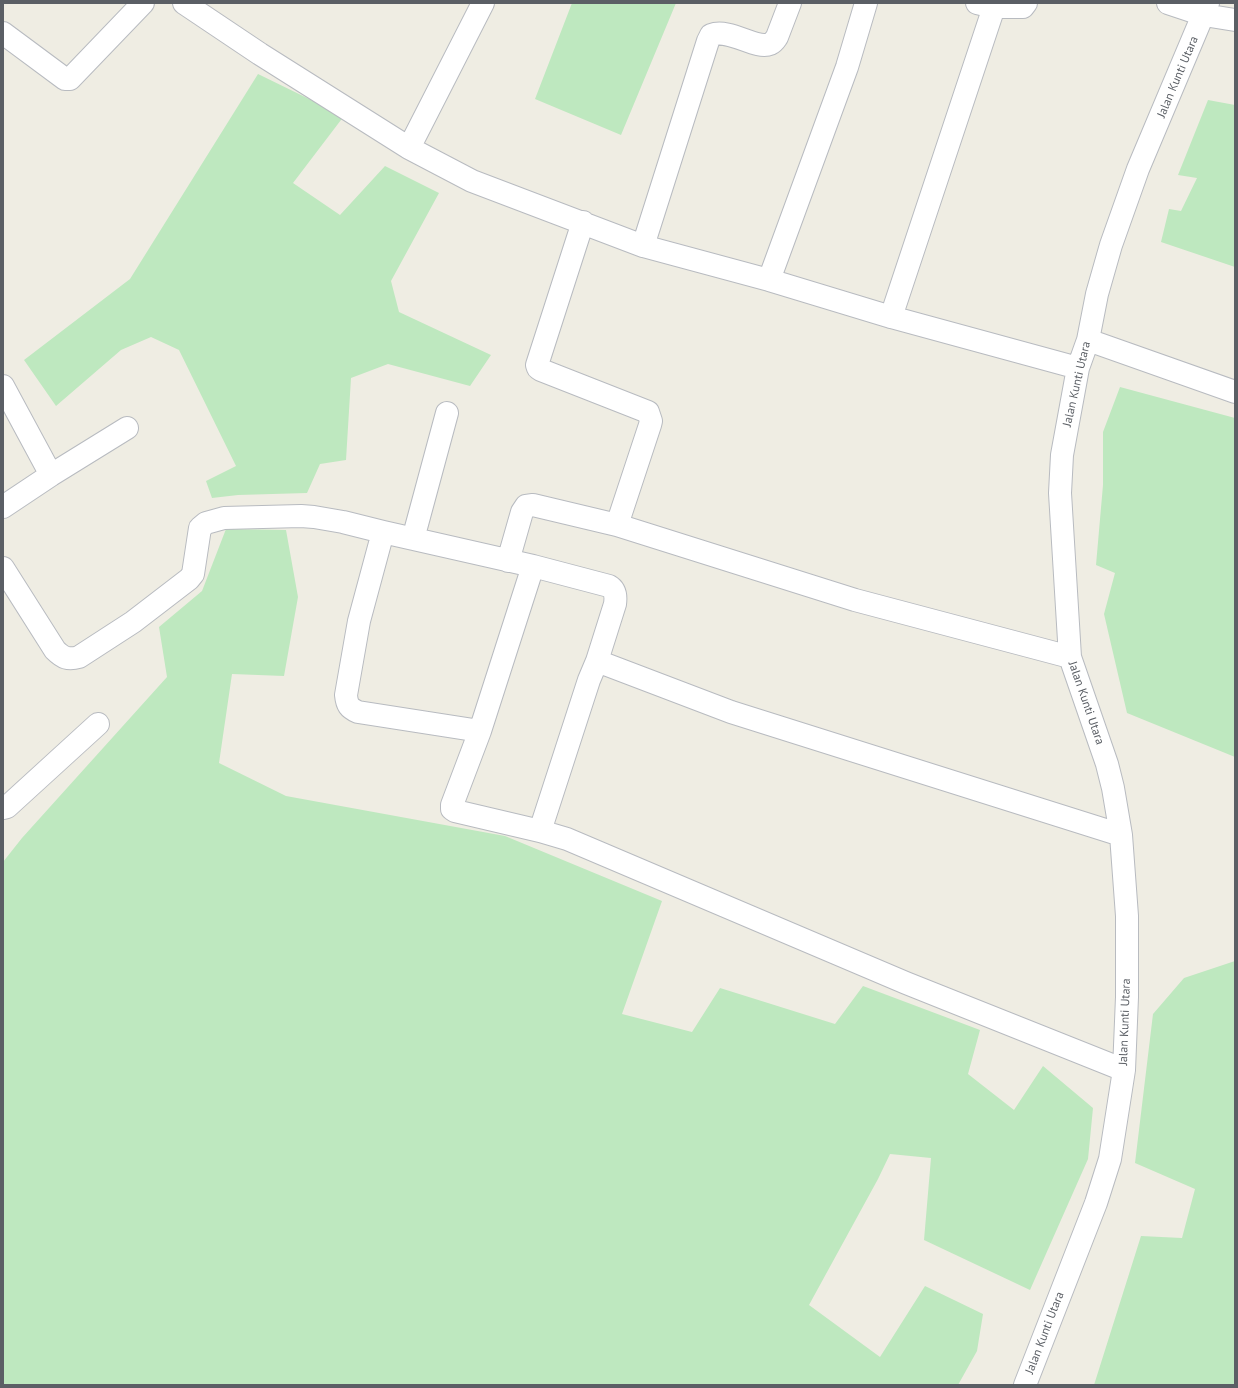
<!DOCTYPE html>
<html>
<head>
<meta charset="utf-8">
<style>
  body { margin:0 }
  #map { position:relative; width:1238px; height:1388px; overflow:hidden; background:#efede3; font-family:"PT Sans",sans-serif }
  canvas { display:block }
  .frame { position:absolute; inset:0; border:4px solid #5b5f65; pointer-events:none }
</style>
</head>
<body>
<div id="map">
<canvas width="1238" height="1388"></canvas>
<div class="frame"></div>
</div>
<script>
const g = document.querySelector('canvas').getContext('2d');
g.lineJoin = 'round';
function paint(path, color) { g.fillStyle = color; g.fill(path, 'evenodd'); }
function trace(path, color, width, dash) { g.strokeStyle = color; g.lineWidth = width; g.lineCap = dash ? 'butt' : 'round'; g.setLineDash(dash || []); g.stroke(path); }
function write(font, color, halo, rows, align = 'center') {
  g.font = font + ' "PT Sans",sans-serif'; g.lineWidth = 3; g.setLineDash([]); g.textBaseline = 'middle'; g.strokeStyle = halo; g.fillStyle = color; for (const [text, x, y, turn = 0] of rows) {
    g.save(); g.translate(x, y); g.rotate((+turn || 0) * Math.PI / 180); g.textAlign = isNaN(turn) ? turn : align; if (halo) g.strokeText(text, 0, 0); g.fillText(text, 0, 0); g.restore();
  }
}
paint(new Path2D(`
  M572 3H676L621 135 535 99Z
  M258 74 344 116 293 183 340 215 385 166 439 193 391 281 399 312 491 355 470 386 388 364 351 378 346 460 320 464 307 493 238 495 212 498 206 481 236 466 179 350 151 337 121 350 56 406 24 360 130 279Z
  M1208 100 1235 105V267L1161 242 1169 209 1181 211 1197 178 1178 175Z
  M1120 387 1235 418V757L1127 713 1104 614 1115 573 1096 565 1103 485V432Z
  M226 529 286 530 298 597 284 676 232 674 219 763 286 796 505 836 662 901 622 1014 692 1032 720 988 835 1024 863 986 980 1030 968 1074 1014 1110 1043 1066 1093 1108 1088 1159 1030 1290 924 1240 931 1158 890 1154 878 1179 809 1305 880 1357 925 1286 983 1314 977 1351 958 1385H3V862L22 838 167 677 159 627 202 591Z
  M1235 961V1385H1094L1141 1236 1182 1238 1195 1189 1135 1163 1153 1014 1184 978Z`), '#bee8bf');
const minor = new Path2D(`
  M184 3 260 54 409 148 472 181 643 246 769 280 891 317 1078 368
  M1168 3 1204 15 1235 20
  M994 7H1023L1026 3
  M3 33 65 79H70L143 3
  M409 148 483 3
  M583 222 537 365 538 368 541 370 648 412 651 421 650 425 617 525
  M643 246 708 41 711 35C730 28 756 50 770 44 774 42 775 40 777 37L790 3
  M769 280 847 67 866 3
  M891 317 994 7 977 3
  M1088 340 1235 392
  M3 386 51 475
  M3 507 51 475 127 428
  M383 532 359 621 346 695C347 705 349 708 358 712L480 731
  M413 539 447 413
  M508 561 522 512 526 506 533 505 617 525 855 600 1070 657
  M533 566 609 586C616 590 616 597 615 604L597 661
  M3 568 55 650C63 658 68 660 79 657L133 622 189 579 193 574 200 528 206 523 224 518 301 516 314 517 343 522 383 532 533 566 480 731 452 805V809L455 811 540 831 567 839 906 983 1124 1070
  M3 808 7 807 98 724
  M540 831 589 680 597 661 731 712 1121 835
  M1025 1385 1096 1203 1110 1159 1124 1070 1127 997V916L1121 835 1113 788 1107 764 1070 657 1060 493 1062 455 1078 368 1088 340 1097 294 1111 245 1138 169 1208 3`);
trace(minor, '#b8bbc0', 24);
trace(minor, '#fff', 22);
write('12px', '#5b5f65', '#fff', [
  ["Jalan Kunti Utara",1178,77,-67],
  ["Jalan Kunti Utara",1077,384,-77],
  ["Jalan Kunti Utara",1086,703,71],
  ["Jalan Kunti Utara",1125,1022,-88],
  ["Jalan Kunti Utara",1045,1333,-69]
]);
</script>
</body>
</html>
